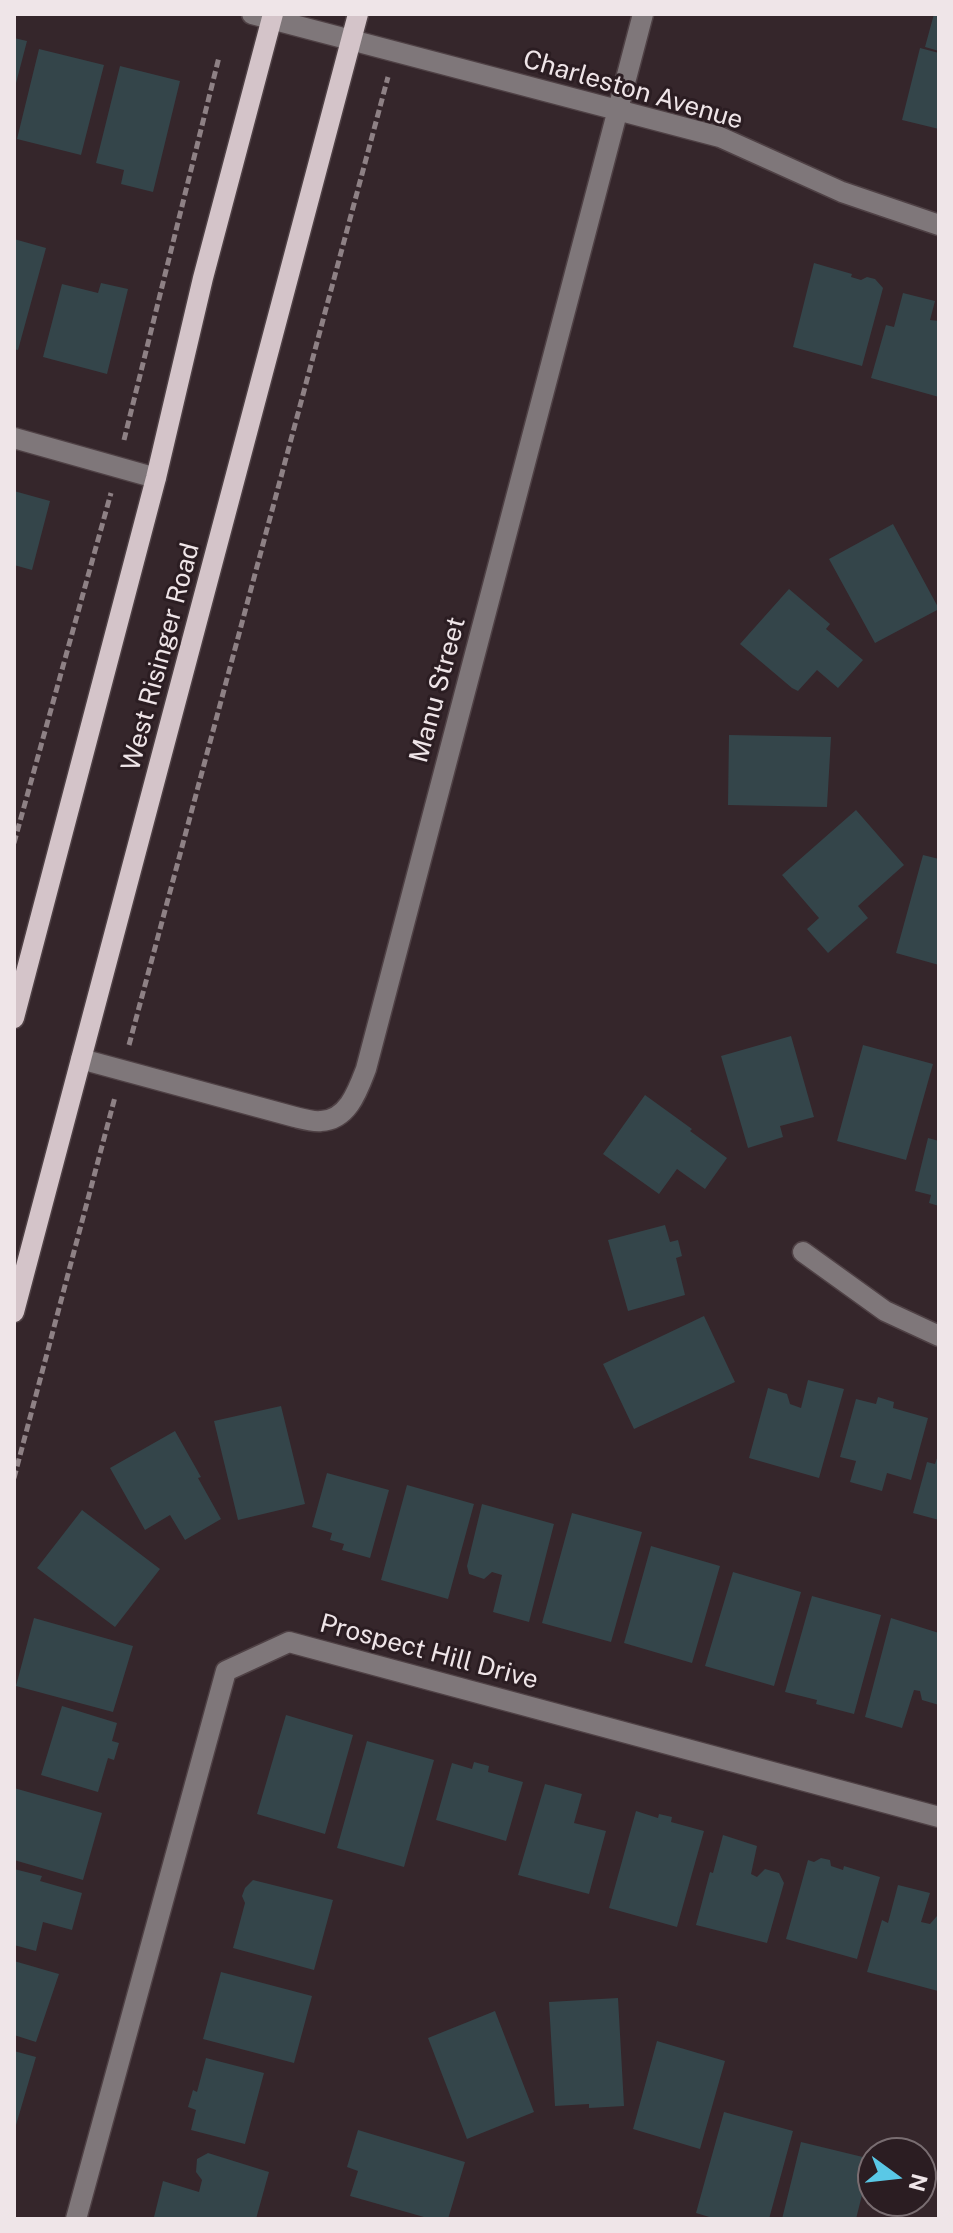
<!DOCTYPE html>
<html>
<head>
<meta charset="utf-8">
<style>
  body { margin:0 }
  #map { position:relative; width:953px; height:2233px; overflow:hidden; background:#35262b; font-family:"Public Sans",sans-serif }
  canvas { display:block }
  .frame { position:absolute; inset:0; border:16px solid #efe5e8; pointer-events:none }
  .north { position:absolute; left:857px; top:2137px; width:80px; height:80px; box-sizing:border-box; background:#2b1d22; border:2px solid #796d71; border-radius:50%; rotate:105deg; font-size:22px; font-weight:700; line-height:32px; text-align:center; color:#efe5e8 }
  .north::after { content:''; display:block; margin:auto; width:28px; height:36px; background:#5ac8e6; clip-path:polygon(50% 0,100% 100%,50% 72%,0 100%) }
</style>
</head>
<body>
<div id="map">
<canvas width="953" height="2233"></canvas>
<div class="frame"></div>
<div class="north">N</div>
</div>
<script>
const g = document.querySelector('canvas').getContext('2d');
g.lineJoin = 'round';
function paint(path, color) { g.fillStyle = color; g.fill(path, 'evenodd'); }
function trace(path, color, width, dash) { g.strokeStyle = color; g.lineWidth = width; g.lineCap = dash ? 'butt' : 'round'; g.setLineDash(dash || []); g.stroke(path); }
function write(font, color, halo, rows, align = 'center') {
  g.font = font + ' "Public Sans",sans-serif'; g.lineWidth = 6; g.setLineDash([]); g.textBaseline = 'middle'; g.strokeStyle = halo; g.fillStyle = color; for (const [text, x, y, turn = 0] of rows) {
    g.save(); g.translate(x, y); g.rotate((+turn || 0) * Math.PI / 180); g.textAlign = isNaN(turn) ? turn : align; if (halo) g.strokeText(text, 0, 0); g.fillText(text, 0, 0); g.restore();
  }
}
paint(new Path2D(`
  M934 14H939V51L925 47Z
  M14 38 27 41 15 87H14Z
  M920 48 939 53V129L902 120Z
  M39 49 104 65 81 155 17 139Z
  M120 66 180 81 153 192 121 184 124 170 96 163Z
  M14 239 46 248 18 350 14 349Z
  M814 263 852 274 851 277 861 280 867 277 875 279 883 288 862 366 793 347Z
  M101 283 128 289 107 374 43 357 62 284 98 293Z
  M903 293 935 301 930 320 939 321V397L871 378 886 325 894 327Z
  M14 491 50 501 32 570 14 565Z
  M893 524 939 609 875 643 829 559Z
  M789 589 830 624 826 629 863 660 838 688 817 670 798 691 792 688 740 644Z
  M729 735 831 737 827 807 728 805Z
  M856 810 904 865 858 906 868 918 828 953 807 929 819 918 782 875Z
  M923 855 939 859V965L896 953Z
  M791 1036 814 1117 780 1126 783 1137 748 1148 721 1056Z
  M863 1045 933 1064 906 1160 837 1141Z
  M645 1095 692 1129 690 1131 727 1158 705 1189 677 1169 659 1194 603 1154Z
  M928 1138 939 1141V1206L929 1203 931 1195 915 1191Z
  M665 1225 670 1242 678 1240 682 1256 676 1258 685 1295 628 1311 608 1240Z
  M704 1316 735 1382 634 1429 603 1364Z
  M808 1380 844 1389 819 1478 749 1458 768 1388 787 1394 790 1404 801 1408Z
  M878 1397 894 1402 893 1408 928 1418 911 1480 887 1473 882 1491 850 1482 856 1461 840 1457 856 1399 876 1404Z
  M281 1406 305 1504 238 1520 214 1421Z
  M175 1431 201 1477 198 1478 221 1519 185 1540 170 1515 145 1530 110 1468Z
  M939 1452V1520L913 1513 927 1462 935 1464Z
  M327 1473 389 1490 370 1558 342 1550 344 1544 330 1540 332 1533 312 1527Z
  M407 1485 474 1504 448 1599 381 1580Z
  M482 1504 554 1524 529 1622 493 1612 502 1575 492 1572 484 1579 469 1574 467 1566Z
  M82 1510 160 1569 115 1627 37 1568Z
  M572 1513 642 1532 611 1642 542 1623Z
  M651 1546 720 1566 692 1663 624 1643Z
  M733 1572 801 1592 774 1686 705 1666Z
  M812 1596 881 1615 854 1714 816 1704 817 1700 785 1692Z
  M34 1618 133 1646 113 1712 16 1686Z
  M891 1618 939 1633V1705L922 1700 920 1691 914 1690 902 1728 865 1717Z
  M62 1706 117 1723 112 1741 119 1743 114 1760 108 1758 98 1792 41 1775Z
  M286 1715 353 1735 325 1834 257 1814Z
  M367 1741 434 1760 404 1867 337 1848Z
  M474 1762 489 1766 488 1772 523 1782 506 1841 436 1820 452 1763 472 1769Z
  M545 1784 582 1794 574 1823 606 1831 589 1894 518 1875Z
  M14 1788 102 1813 83 1880 14 1860Z
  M636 1811 658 1818 659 1814 672 1817 671 1822 704 1831 677 1927 609 1908Z
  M723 1835 757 1846 751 1874 757 1877 765 1869 779 1873 784 1883 767 1943 696 1925 710 1872 713 1873Z
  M821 1858 830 1860 831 1866 843 1870 844 1866 880 1877 857 1959 786 1939 808 1860 814 1862Z
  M14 1869 42 1876 40 1881 82 1893 72 1930 43 1922 36 1951 14 1945Z
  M253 1880 333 1900 314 1970 233 1948 245 1903 242 1896 245 1888Z
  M898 1885 930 1893 921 1922 930 1924 937 1916H939L938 1991 867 1972 882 1920 888 1923Z
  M14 1961 59 1974 36 2042 14 2035Z
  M221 1972 312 1996 294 2063 203 2039Z
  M618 1998 624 2106 589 2108V2104L555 2106 549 2002Z
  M495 2011 534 2112 467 2139 428 2038Z
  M657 2041 725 2061 700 2149 633 2129Z
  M14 2051 36 2057 16 2125 14 2124Z
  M206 2058 264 2073 245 2144 191 2130 196 2110 188 2107 193 2090 197 2092Z
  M724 2112 793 2131 769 2219H716L696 2213Z
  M358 2130 465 2162 448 2219H431L350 2196 358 2171 347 2167Z
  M801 2142 871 2159 856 2219H782Z
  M208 2153 269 2172 256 2219H163L154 2217 163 2181 199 2192 202 2180 196 2172 197 2159Z`), '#34454a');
const minor = new Path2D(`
  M252 14 720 137 842 192 939 225
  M14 438 156 478
  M81 1059 295 1117C303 1119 313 1122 321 1121 348 1120 358 1090 366 1069L643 14
  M803 1252 885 1311 939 1336
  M76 2219 226 1671 289 1642 939 1817`);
const major = new Path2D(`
  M14 1018 156 478 203 278 273 14
  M14 1312 358 14`);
trace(minor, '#4f4145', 23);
trace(major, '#4f4145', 23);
trace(new Path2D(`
  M124 440 219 57
  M14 843 111 493
  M129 1045 388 77
  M14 1478 115 1097`), '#8e8185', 5, [8, 4]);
trace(minor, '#7f777a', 20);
trace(major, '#d4c4c9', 20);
write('26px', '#efe5e8', '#2b1d22', [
  ["Charleston Avenue",633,90,16],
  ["West Risinger Road",161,657,-75],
  ["Manu Street",438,690,-75],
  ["Prospect Hill Drive",429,1652,15]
]);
</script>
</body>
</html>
